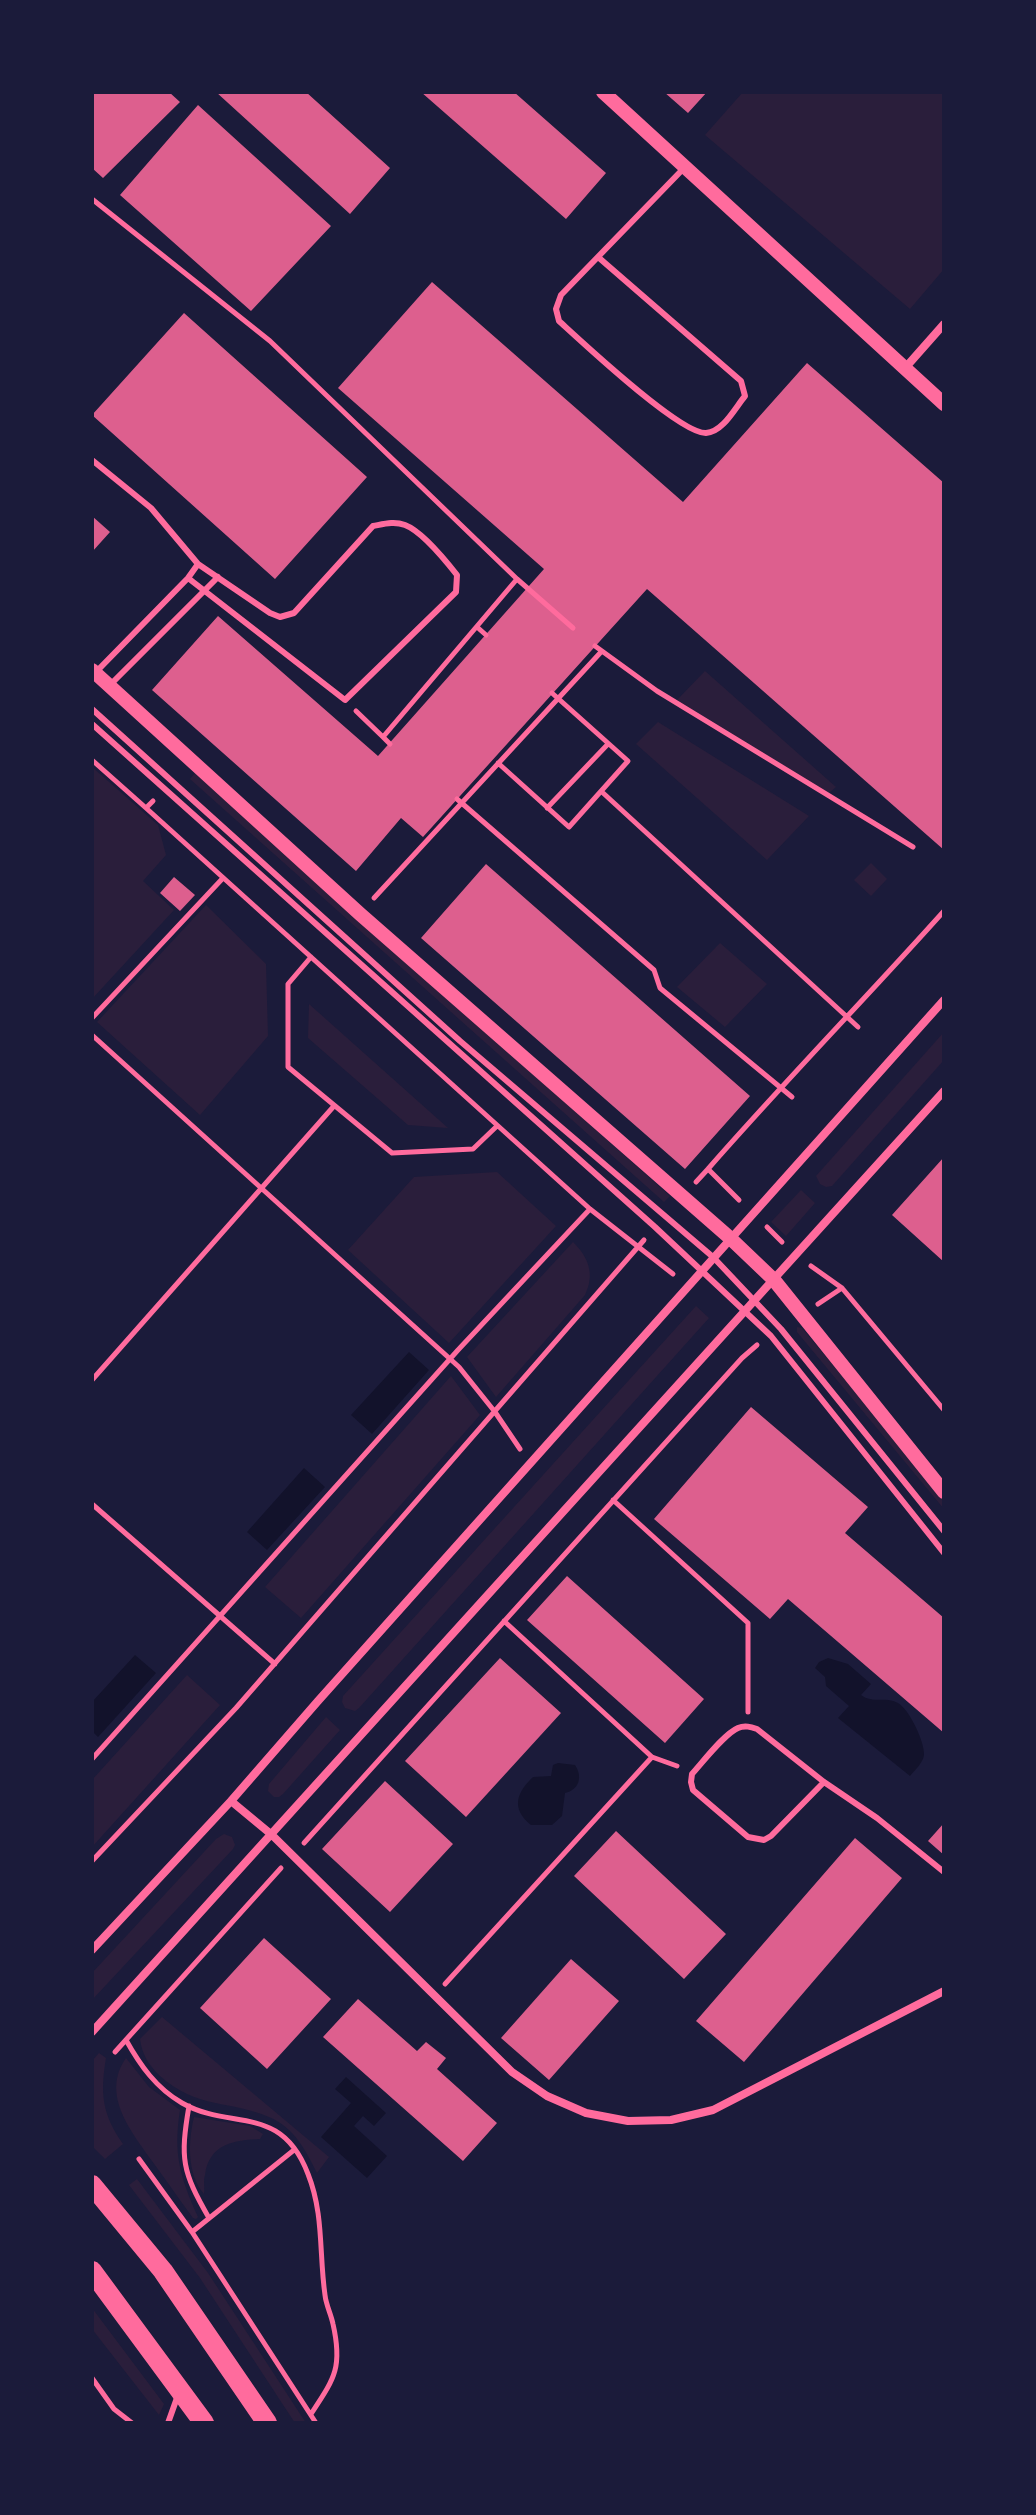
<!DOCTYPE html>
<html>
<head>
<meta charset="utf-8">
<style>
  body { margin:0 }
  #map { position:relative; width:1036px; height:2515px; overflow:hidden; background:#1b1b3a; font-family:Spectral,serif }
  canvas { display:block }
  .frame { position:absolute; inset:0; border:94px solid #1b1b3a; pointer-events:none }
</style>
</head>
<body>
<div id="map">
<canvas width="1036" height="2515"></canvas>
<div class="frame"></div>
</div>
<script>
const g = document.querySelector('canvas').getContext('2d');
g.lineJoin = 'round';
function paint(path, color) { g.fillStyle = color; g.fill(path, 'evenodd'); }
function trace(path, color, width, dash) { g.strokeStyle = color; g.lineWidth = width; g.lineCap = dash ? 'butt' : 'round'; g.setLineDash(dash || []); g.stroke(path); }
paint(new Path2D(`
  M743 92H944V269L910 309 705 135Z
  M705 671 836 787 829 793 677 700Z
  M658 722 809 816 767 860 636 744Z
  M92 767 158 825 166 855 143 881 174 910 92 999Z
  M195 773 670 1196 664 1202 190 779Z
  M871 863 887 879 871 896 854 880Z
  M206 905 266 964 268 1036 200 1115 97 1022Z
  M720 943 767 984 725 1027 677 987Z
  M309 1004 448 1128 408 1125 308 1038Z
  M944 1032V1060L832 1186 826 1187 820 1184 816 1176Z
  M497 1172 556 1226 449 1343 348 1250 414 1177Z
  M801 1190 815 1203 786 1236 771 1222Z
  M573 1242C589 1258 595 1274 585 1295L496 1397 467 1357Z
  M696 1306 709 1318 359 1708 355 1711 345 1708 342 1702 343 1696Z
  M797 1327 802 1328 944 1498V1509L797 1332Z
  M451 1376 480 1415 301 1618 265 1587Z
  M187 1675 220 1705 92 1847V1780Z
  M326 1717 340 1730 283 1794 279 1797H274L268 1791 269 1784Z
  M224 1834 232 1837 235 1845 233 1849 92 2000V1973L216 1839Z
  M162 2017 329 2157 317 2173C306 2151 294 2127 269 2117 229 2100 197 2109 160 2076 149 2065 142 2055 140 2039Z
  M99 2053 106 2058C100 2094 102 2114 123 2144L105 2159 92 2146V2061Z
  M126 2058 149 2087 180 2110C173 2154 180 2177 198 2217L196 2219 193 2218C179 2199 166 2180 152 2161 132 2132 100 2095 126 2058Z
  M194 2117 250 2126 263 2134 260 2139C234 2140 209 2144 205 2175 203 2181 205 2188 204 2194 187 2174 188 2142 194 2117Z
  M137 2179 208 2273 306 2423H295L200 2278 129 2185Z
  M92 2308 164 2404 159 2415 92 2329Z`), '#2a1e3b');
paint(new Path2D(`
  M409 1352 429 1370 372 1434 351 1415Z
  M304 1468 325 1487 267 1550 247 1532Z
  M135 1655 156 1673 98 1737 92 1731V1702Z
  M828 1658 848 1664 871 1684 861 1695C873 1704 886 1696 898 1703 909 1709 925 1742 924 1755 923 1763 915 1770 910 1776L838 1718 849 1706 826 1686 825 1677 815 1668 819 1662Z
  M558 1763 575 1765C583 1777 579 1790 565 1793L562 1816 552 1825H531C511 1809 516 1793 533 1777L551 1776 553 1765Z
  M346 2077 386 2113 374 2126 363 2116 354 2126 387 2156 367 2178 321 2137 351 2103 335 2089Z`), '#12122b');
paint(new Path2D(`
  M92 92H169L180 102 103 178 92 168Z
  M216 92H306L390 168 350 214Z
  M421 92H514L606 173 566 219Z
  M664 92H707L688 113Z
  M198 105 331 226 251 311 120 195Z
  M432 282 683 502 807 363 944 483V850L647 589 423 837 401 818 356 871 152 690 218 616 378 756 544 569 338 388Z
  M184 313 367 477 275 579 92 415Z
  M92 516 110 532 92 552Z
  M486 864 750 1096 685 1169 421 938Z
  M174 877 195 895 180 911 160 893Z
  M944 1157V1262L892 1215Z
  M751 1407 868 1507 845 1533 944 1618V1733L788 1599 770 1619 654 1519Z
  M567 1576 704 1699 665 1743 527 1620Z
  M500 1658 561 1713 466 1817 405 1761Z
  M385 1781 453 1844 390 1912 322 1849Z
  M944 1823V1855L928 1841Z
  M616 1831 726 1934 684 1979 574 1876Z
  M855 1838 902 1878 744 2062 696 2021Z
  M264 1938 331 1999 267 2069 200 2008Z
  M571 1959 619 2001 549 2080 501 2038Z
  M358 1999 417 2051 426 2042 446 2058 437 2069 497 2123 463 2161 323 2037Z`), '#dd5f8e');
trace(new Path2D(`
  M92 199 270 341 517 579 383 737 356 711
  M517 579 573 628
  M477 627 486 635
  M595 646 657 691 913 847
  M383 737 390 744
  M92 760 146 808
  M498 763 569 827 628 761 552 693
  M602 792 858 1027
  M457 799 654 970 660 988 792 1097
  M153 801 146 808 590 1209 673 1274
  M547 808 608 744
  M374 898 601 652
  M311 957 288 984V1067L392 1153 473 1149 497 1126
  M92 1018 223 878
  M92 1035 459 1367 495 1412 520 1449
  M708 1169C785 1081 866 998 944 911
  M696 1182 708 1169 739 1200
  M767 1227 782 1242
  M811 1266 842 1288 818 1304
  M842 1288 944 1410
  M92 1380 334 1106
  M613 1500 748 1623V1712
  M92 1504 275 1664
  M504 1621 652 1757 677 1766
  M92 1759 458 1350 590 1209
  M304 1843 742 1358 757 1345
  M92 1861 236 1708 644 1240
  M445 1984 652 1757
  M126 2040C140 2065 156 2088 182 2103 231 2131 281 2103 308 2174 324 2214 319 2254 325 2295 326 2305 331 2314 333 2324 343 2368 334 2379 311 2414
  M115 2052 281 1868
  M189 2106C180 2159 182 2171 209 2218
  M139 2159 192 2232 316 2423
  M192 2232 294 2150
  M92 2378 114 2409 132 2423`), '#ff6b9d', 5);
trace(new Path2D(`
  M598 257 741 381 745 396C735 408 723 432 706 433 680 434 581 341 559 321L556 309 561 295 685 167
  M92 460 151 508 198 564 270 613 280 617 294 613 373 526C384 524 394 521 405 525 421 531 446 561 457 575L456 592 345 700 188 578
  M96 672 188 578 198 564
  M109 686 218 577
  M92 709 460 1041 713 1257 781 1329 944 1531
  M92 724 655 1227 771 1336 944 1553
  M824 1782 771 1836 764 1840 748 1837 693 1790 691 1782 692 1774C703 1762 724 1734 738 1728 745 1725 751 1727 757 1729L824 1782 877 1818 944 1872
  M168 2423 178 2395`), '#ff6b9d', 6);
trace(new Path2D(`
  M906 367 944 324
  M231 1801 272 1835 512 2072 547 2096 586 2113 628 2121 671 2120 713 2110 944 1991
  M92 1950 231 1801 318 1701 944 1000
  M92 2032 944 1091`), '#ff6b9d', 8);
trace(new Path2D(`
  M603 92 944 404
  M92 670 360 914 730 1238 774 1280 944 1492`), '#ff6b9d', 14);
trace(new Path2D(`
  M92 2185 163 2271 267 2423
  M92 2271 204 2423`), '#ff6b9d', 20);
</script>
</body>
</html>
